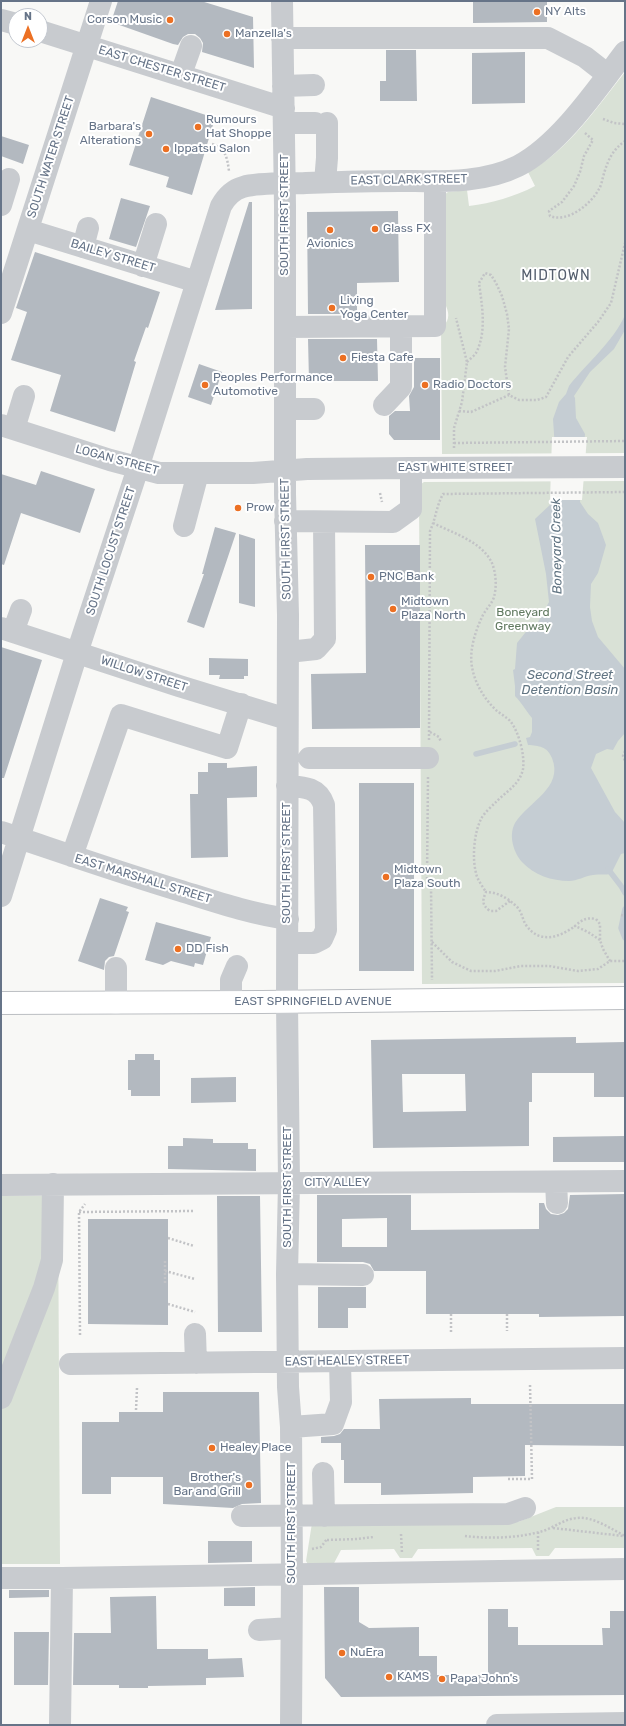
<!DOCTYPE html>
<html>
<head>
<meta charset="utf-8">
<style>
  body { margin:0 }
  #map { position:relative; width:626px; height:1726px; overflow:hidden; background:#f8f8f6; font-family:Rubik,sans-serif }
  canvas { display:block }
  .frame { position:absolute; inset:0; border:2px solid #667488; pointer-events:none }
  .north { position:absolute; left:8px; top:8px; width:40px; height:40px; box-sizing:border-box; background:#fff; border:1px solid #c2c7cf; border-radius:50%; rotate:0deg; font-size:11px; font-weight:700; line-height:16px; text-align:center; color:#667488 }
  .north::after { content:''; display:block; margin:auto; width:14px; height:18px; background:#ec7023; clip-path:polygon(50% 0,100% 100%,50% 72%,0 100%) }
</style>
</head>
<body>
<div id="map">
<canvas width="626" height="1726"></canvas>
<div class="frame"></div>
<div class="north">N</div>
</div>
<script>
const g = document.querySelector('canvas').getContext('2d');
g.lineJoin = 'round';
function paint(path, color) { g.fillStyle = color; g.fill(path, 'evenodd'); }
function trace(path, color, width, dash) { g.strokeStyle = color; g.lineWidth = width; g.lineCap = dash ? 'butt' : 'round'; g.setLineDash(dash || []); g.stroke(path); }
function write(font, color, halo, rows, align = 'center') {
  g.font = font + ' Rubik,sans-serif'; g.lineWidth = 4; g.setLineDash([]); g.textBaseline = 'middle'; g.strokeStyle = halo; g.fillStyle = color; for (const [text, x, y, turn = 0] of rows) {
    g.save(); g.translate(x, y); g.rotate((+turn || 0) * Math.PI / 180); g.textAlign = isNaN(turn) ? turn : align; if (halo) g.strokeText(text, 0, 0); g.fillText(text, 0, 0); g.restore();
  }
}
paint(new Path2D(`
  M625 72V453L442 454 441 328C449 322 450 315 446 306L444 195 448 192 467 190 469 206C492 203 514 197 535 186L528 172C568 151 597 107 625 72Z
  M625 481V983L422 984 419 496 421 484 424 482Z
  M1 1196H58L60 1564H1Z
  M556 1507H625V1548H555L549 1556H536L532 1548 418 1549 412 1558H400L394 1549 341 1550 332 1567 309 1566 306 1561 312 1523 518 1522Z`), '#d9e1d6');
paint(new Path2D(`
  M625 315V330L614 349 590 372 574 396 575 398 576 418 585 434 580 502 588 514 598 523 606 545 598 573 591 584 590 607 592 621 598 637 625 669V733L618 741 613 750 607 749 596 754 591 768 615 812 625 823V853L621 854 611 874C605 875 599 874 593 875 585 876 577 881 569 881 552 881 534 875 522 862 514 853 508 836 515 823 528 802 564 788 552 758 547 746 539 746 528 745L526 738 530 737 532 732V718C526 711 522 703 515 696V686L513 670 515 669 517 643 529 628 537 624 549 602 546 574 535 519 552 503 555 449 553 419 559 402 566 394 569 386C586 364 614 341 625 315Z`), '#c5cdd3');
paint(new Path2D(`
  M552 437H587L582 500H550Z`), '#f8f8f6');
trace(new Path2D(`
  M476 754 515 744
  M608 869 621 886 625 893
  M625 909 621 928 625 938`), '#c5cdd3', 5.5);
paint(new Path2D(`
  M118 1H201L253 17 254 68 202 52 203 43 200 38 195 34H188L183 37 178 45 173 44 111 22Z
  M473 1H547V22L473 23Z
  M386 50H416L417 101H380V81H386Z
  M525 52V103L472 104V53Z
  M151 97 215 118 192 195 166 187 169 177 129 165Z
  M1 136 29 145 23 164 1 156Z
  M121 198 150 206 136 247 109 239Z
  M249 202H252V309L215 310Z
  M398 211 399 282 357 283V314H308L307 212Z
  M35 252 160 292 148 328 146 327 134 361 136 362 115 432 50 411 61 375 11 360 27 312 16 308Z
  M308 339H377L378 381H309Z
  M414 358H440V440H394L389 434V416L395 411H410L409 396 414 387Z
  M199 364 222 372 211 405 188 397Z
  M41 471 95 489 80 533 21 513 4 565 1 564V474L36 485Z
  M215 527 236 533 204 628 187 622 204 574H202Z
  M239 534 255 539V607L239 603Z
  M365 545H420V728L312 729 311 674 366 673Z
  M1 647 42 660 4 778H1Z
  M209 658 248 659V676H244V679H219L220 675H209Z
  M208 763H227V768L257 766V797L227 798 228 857 191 858 190 794H198V772H208Z
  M359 783H414V971H359Z
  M100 898 128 907 126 911 129 912 114 956 109 957 105 961 104 970 78 961Z
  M156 922 211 937 203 965 195 963 194 967 171 961 163 965 145 960Z
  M576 1037V1043L625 1042V1097H594V1073H532V1102H529V1146L373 1148 371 1040ZM402 1074H465L466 1111 403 1112Z
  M135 1054H154V1060H160V1096H131V1090H128V1060H135Z
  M236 1077V1102L191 1103V1078Z
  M625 1136V1162H553V1137Z
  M183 1138 213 1139V1143H248V1149H256V1171L168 1169V1146H183Z
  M625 1194V1316L539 1317V1314H426V1271H374L370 1264 363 1262H317V1195H411V1230L539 1229V1203H544L546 1209 551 1214 558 1215 564 1213 568 1209 570 1195ZM387 1218V1247H342V1219Z
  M217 1196H260L262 1332H218Z
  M88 1219H168V1325L88 1324Z
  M318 1287H366V1308H348V1328H318Z
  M163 1392H259L261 1503 242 1504 233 1508 163 1504V1477H111V1494H82V1422H119V1412H163Z
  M471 1398V1404H625V1446L525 1445V1476L473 1477V1493L381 1495V1483H344V1460H341V1443H321V1437L334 1436 340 1434 344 1429H380L379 1399Z
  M208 1541H252V1562L208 1563Z
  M255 1587V1606H224V1588Z
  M324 1587H359V1622L369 1628 419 1627V1656H437V1675H488V1609H508V1627H518V1645H603L602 1628H610V1611H625V1695L341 1697 325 1678Z
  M9 1590H49V1597L9 1598Z
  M156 1596 157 1649H208V1659L242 1658 244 1677 206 1678V1685L148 1686V1688H119V1685H73L74 1633H111L110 1597Z
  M14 1632H49L48 1685H14Z`), '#b3b9c0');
const major = new Path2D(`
  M1 1003 262 1002 625 998`);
trace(major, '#bbbec2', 24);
trace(new Path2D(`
  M603 119 614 123 625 124
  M585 133 593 140 584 156 580 172 574 186 562 202 549 211 550 216C568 223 591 204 599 189 601 186 602 181 603 177 607 162 612 150 625 141
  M212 144C226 149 227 157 229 171
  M467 362C470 359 474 356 476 353 487 332 482 305 479 283L485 273 491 275 496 283 502 296 507 314 509 329 505 367 509 395 519 400H537L546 397 568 357 598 322 611 303 625 243
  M459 411 471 412 509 395
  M454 443 625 441
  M454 448V428L462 402 467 362 456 318
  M380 493 382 502
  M433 523C453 533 480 541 491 561 496 571 497 586 494 597 492 604 485 610 482 617 475 632 469 651 472 667 475 684 485 700 497 711 502 715 508 718 511 722 519 733 525 755 523 769 520 784 507 791 497 801 492 806 484 813 481 819 474 833 472 858 476 873 477 879 482 886 486 892
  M430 732 439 737 441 742
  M429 740 430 531C436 518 436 507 443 494L625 492
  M625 751 623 756 625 761
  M428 777 427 879 431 884 432 980
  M510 901 496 911H490C482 905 482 901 486 892 497 892 508 898 516 906 522 911 522 919 526 925 539 944 559 938 575 926
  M621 915 625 916
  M600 940 588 932 575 926C582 920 586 917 596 919L600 924V940L603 949 610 961
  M432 942 452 962 471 971H495L521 966H549L578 971 598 969 610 961H625
  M79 1212 194 1211
  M168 1238 194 1246
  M165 1261V1283
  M165 1271 195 1279
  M168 1304 195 1312
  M451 1314V1332
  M507 1314V1331
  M80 1335 79 1212 85 1204
  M136 1410 137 1388
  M508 1479H532L530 1384
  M553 1528 623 1536
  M538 1532V1552
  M401 1534 402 1553
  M465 1536C490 1539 519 1538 543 1531 555 1527 564 1519 577 1518 593 1516 611 1529 625 1536
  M327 1540 357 1539 374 1537
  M312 1549 321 1547 327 1539`), '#c2c3c6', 2.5, [2, 2]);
trace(new Path2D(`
  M282 1 285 206V494L288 615 287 1002 289 1183 287 1274 288 1387 291 1427 292 1575 291 1725
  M1 20 16 24
  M40 31 284 108
  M282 38H548L585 57 608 75
  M181 74 191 46
  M283 86 314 85
  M284 123H315
  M325 182 327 158V123
  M1 205 9 179
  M28 230 197 282
  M83 247 88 228
  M143 266 156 224
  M1 313 101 1
  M285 327 435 326V181
  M384 405 401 387V325
  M285 409H314
  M1 425 110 460 159 473H253L307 469 411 468 625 467
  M14 429 24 396
  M285 521 393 522 411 509V468
  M184 526 198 473
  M1 628 179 686 287 719
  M13 632 21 610
  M288 652 316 649 325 639 324 522
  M309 758H428
  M287 786C304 787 318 787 324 805L326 930 322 939 314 943H288
  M1 832C61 852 121 873 181 891 216 902 251 914 288 919
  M72 856 121 715 227 748 241 704
  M1 896 77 653 138 468 221 206C226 197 232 190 243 187 260 182 288 184 306 183 337 182 368 181 400 181 439 181 482 184 518 166 559 145 597 89 625 52
  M231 1002V980L237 966
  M116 1003V968
  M556 1182 557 1203
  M1 1185 625 1181
  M287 1274 363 1275
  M195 1334 196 1363
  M70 1364 625 1358
  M1 1398 44 1288 52 1260 53 1184
  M291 1427 333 1424 341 1402 340 1362
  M323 1473 324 1516
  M242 1516 508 1514 525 1508
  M1 1578H62
  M259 1630 291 1628
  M60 1725 62 1578 625 1569
  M497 1725 625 1723`), '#c8cbcf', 22);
trace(major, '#fff', 22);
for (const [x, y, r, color] of [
  [537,12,4,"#ec7023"],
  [170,20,4,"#ec7023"],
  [227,34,4,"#ec7023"],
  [198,127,4,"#ec7023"],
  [149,134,4,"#ec7023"],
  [166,149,4,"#ec7023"],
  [375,229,4,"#ec7023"],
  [330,230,4,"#ec7023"],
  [332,308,4,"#ec7023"],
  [343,358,4,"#ec7023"],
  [205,385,4,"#ec7023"],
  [425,385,4,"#ec7023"],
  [238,508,4,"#ec7023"],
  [371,577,4,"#ec7023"],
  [393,609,4,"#ec7023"],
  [386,877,4,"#ec7023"],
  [178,949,4,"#ec7023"],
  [212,1448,4,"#ec7023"],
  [249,1485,4,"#ec7023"],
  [342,1653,4,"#ec7023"],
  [389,1677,4,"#ec7023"],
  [442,1679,4,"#ec7023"]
]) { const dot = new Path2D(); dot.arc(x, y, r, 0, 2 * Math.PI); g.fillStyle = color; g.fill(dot); trace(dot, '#fff', 1.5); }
write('12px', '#667488', '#fff', [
  ["NY Alts",545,12],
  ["Corson Music",162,20,"right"],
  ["Manzella's",235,34],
  ["Rumours",206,120],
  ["Hat Shoppe",206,134],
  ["Barbara's",141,127,"right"],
  ["Alterations",141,141,"right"],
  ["Ippatsu Salon",174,149],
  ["Glass FX",383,229],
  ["Avionics",330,244,"center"],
  ["Living",340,301],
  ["Yoga Center",340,315],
  ["Fiesta Cafe",351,358],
  ["Peoples Performance",213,378],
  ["Automotive",213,392],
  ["Radio Doctors",433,385],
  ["Prow",246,508],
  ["PNC Bank",379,577],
  ["Midtown",401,602],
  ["Plaza North",401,616],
  ["Midtown",394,870],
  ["Plaza South",394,884],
  ["DD Fish",186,949],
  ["Healey Place",220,1448],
  ["Brother's",241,1478,"right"],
  ["Bar and Grill",241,1492,"right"],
  ["NuEra",350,1653],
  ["KAMS",397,1677],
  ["Papa John's",450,1679]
], 'left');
write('12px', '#667488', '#fff', [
  ["EAST CHESTER STREET",162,69,17],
  ["SOUTH WATER STREET",51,157,-72],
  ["EAST CLARK STREET",409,180,-1],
  ["SOUTH FIRST STREET",285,215,-90],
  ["BAILEY STREET",113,256,17],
  ["LOGAN STREET",117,460,15],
  ["EAST WHITE STREET",455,468],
  ["SOUTH FIRST STREET",286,539,-91],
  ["SOUTH LOCUST STREET",111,551,-72],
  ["WILLOW STREET",144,674,18],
  ["SOUTH FIRST STREET",287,863,-90],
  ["EAST MARSHALL STREET",143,879,17],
  ["EAST SPRINGFIELD AVENUE",313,1002],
  ["CITY ALLEY",337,1183],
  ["SOUTH FIRST STREET",288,1187,-90],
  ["EAST HEALEY STREET",347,1361,-1],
  ["SOUTH FIRST STREET",292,1523,-90]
]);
write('12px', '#627a61', '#fff', [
  ["Boneyard",523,613],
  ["Greenway",523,627]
]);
write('italic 13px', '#627583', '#fff', [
  ["Boneyard Creek",557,546,-91],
  ["Second Street",570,675],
  ["Detention Basin",570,690]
]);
g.letterSpacing = '1px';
write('14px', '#545e6d', '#fff', [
  ["MIDTOWN",556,276]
]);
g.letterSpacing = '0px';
</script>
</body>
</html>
